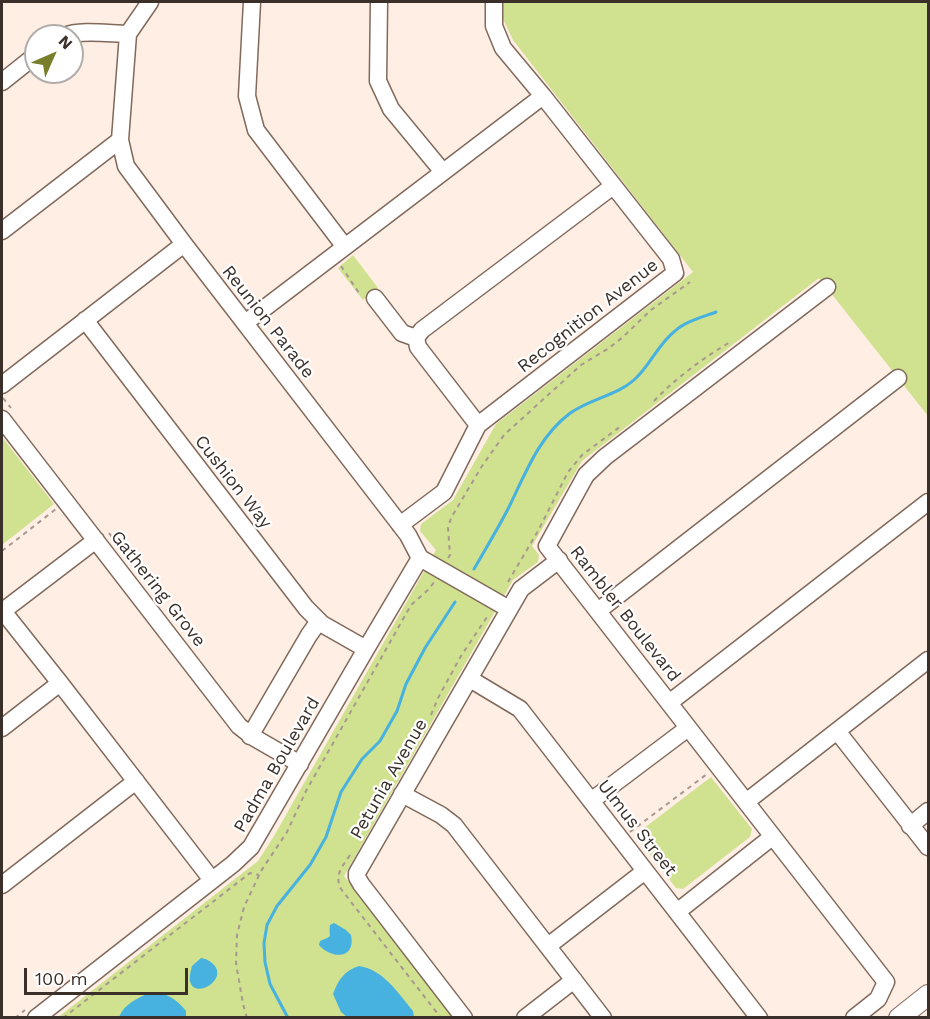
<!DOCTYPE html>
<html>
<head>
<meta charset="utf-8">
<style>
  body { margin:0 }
  #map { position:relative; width:930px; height:1019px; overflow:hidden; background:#ffeee4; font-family:"Work Sans",sans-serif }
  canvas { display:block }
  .frame { position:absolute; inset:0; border:3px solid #3a2f29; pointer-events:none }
  .north { position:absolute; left:24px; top:24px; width:60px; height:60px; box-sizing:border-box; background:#fff; border:2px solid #b0aca9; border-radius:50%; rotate:45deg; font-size:16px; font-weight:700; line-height:24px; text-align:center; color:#3a2f29 }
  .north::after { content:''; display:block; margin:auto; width:21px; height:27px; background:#787e29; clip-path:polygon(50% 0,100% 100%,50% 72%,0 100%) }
  .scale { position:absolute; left:24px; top:968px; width:164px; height:27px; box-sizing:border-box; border:3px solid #3a2f29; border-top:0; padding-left:8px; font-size:18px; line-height:21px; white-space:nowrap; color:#3a2f29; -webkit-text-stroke:4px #fff; paint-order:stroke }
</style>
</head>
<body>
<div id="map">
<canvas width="930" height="1019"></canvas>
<div class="frame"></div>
<div class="north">N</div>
<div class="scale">100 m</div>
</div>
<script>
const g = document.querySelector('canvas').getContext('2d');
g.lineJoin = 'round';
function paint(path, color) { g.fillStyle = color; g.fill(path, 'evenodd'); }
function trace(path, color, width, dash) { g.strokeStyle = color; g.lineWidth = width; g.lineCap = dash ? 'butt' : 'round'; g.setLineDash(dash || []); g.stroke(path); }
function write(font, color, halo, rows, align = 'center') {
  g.font = font + ' "Work Sans",sans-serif'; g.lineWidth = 4.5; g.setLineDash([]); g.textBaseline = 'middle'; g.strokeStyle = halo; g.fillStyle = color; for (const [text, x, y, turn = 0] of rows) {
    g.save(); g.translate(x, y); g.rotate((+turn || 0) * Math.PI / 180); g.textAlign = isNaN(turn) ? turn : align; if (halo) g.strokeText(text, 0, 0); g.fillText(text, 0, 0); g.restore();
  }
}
paint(new Path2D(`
  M503 2H928V416L819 278 582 461 532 546 539 555 538 562 513 580 344 876 454 1017 57 1018 258 861 274 836 436 550 420 531 421 524 453 500 496 424 693 272 513 40 503 19Z
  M353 255 378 288 363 300 338 268Z
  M2 437 54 504 2 545Z
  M711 777 752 829 750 837 683 889 676 888 635 835Z`), '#d0e18f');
paint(new Path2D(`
  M334 923 346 930 351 935C356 960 331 959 319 945L320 941C335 935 328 938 330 925Z
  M201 958C207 959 210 961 214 965 228 980 194 1000 190 981 189 977 191 970 192 966Z
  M359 966C384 970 398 993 413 1011L414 1017H347L341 1012 333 994C338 980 344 971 359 966Z
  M152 992C167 992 178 1001 186 1011V1017H119C124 1004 139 997 152 992Z`), '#47b1df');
trace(new Path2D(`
  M474 569C486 548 499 527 510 505 526 472 539 437 569 414 589 399 616 396 634 380 650 366 658 344 675 331 686 321 703 317 716 312
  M288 1018 270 984 265 962 264 943 267 925 277 906 310 865 326 837 341 792 362 759 380 741 397 711 406 684 425 648 455 602`), '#47b1df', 3);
const minor = new Path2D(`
  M150 2 128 34 120 140 126 166 184 244 408 535 420 558 509 609
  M252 2 247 96 256 130 345 247
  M379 2 378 81 391 109 443 172
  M65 36C79 29 112 34 128 34
  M2 82 36 55
  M2 231 120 140
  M827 287 605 457 586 475 547 546 886 982 878 999 854 1018
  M375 298 402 333 416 338
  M85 320 306 608 322 624 366 649
  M245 323 543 96
  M416 338 422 330 613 186
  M416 338 418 347 478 425
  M2 385 184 244
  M2 419 239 726 253 737 300 764
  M400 525 444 492 478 425 675 273 671 259 543 96 503 48 494 26V2
  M2 610 60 683 212 880
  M3 611 96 540
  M598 611 898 378
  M470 679 520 709 759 1018
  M669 703 928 502
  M2 728 60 683
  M837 731 928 847
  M250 736 309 635 319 621
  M402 794 441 815 454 825 603 1018
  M591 801 688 728
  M746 802 928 660
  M910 826 928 811
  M2 885 136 781
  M677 912 772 837
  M548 946 645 871
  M36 1018 233 864 251 847 366 649 420 558
  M464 1018 361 884 357 877V873L521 589 559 560
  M525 1018 574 980`);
const major = new Path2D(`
  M899 1018 928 995`);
trace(minor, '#81695b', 19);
trace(major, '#81695b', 22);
trace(new Path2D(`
  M341 266 361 296
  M3 398 11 408
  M654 401C677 377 703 358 732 341
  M109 533 116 543
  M2 551 56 509
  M448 558 450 555 448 528 451 518 482 466 504 435 581 365 609 348 623 337 651 310 690 282
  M508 582 538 531 568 472 582 455 621 426
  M431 715 438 698 461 656 489 614
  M630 832 707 774
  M350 855C342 867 334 875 341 889L441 1018
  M15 1018 25 1010
  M63 1018 250 873 259 875
  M247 1018 243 1004 236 963 237 935 244 907 261 871 287 832 306 791 411 605 429 589 435 581`), '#a79890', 2, [4.5, 4.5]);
trace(minor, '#fff', 16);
trace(major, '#fff', 20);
write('18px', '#3a2f29', '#fff', [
  ["Recognition Avenue",588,316,-38],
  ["Reunion Parade",268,322,52],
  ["Cushion Way",233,482,52],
  ["Gathering Grove",158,589,52],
  ["Rambler Boulevard",625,614,52],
  ["Padma Boulevard",277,765,-60],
  ["Petunia Avenue",389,779,-60],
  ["Ulmus Street",637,828,52]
]);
</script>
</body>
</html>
